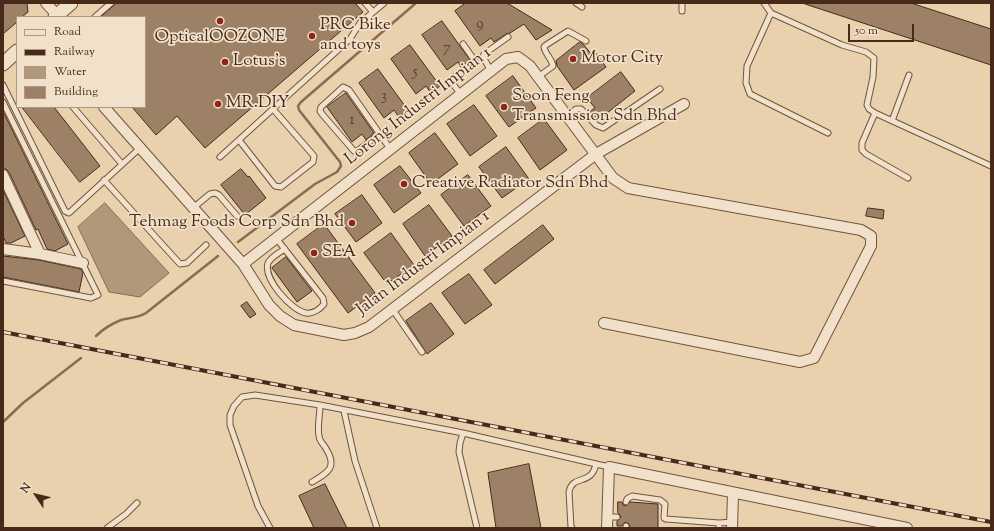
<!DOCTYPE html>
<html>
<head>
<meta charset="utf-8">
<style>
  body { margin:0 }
  #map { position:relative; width:994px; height:531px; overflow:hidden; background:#e9d1ad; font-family:"Sorts Mill Goudy",serif }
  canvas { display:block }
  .frame { position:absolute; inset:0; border:4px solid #482a1a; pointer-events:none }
  .legend { position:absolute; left:16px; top:16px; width:130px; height:92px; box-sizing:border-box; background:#f1e1ca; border:1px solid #ad9884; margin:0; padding:5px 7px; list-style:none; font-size:12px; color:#482a1a }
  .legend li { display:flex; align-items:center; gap:8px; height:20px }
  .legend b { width:20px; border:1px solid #ad9884 }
  .north { position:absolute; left:16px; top:475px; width:40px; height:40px; -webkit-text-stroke:3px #f1e1ca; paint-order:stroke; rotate:305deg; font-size:11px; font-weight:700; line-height:16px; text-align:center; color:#482a1a }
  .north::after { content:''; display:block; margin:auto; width:14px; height:18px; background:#482a1a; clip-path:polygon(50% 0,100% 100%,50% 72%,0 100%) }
  .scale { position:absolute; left:848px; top:24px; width:66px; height:18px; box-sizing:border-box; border:2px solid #482a1a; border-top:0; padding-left:5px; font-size:12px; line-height:14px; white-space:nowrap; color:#482a1a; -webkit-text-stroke:3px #f1e1ca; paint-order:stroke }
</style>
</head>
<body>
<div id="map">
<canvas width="994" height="531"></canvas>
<div class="frame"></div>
<ul class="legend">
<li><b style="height:5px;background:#f1e1ca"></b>Road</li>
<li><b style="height:5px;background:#482a1a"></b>Railway</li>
<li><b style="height:11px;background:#b2987b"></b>Water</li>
<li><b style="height:11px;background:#9c8166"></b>Building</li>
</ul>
<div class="north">N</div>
<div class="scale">50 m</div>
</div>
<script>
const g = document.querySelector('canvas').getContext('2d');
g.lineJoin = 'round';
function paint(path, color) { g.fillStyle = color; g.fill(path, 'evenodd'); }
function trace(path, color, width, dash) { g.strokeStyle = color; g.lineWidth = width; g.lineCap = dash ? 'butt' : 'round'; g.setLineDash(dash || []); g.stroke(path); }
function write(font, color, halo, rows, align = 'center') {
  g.font = font + ' "Sorts Mill Goudy",serif'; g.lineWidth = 3.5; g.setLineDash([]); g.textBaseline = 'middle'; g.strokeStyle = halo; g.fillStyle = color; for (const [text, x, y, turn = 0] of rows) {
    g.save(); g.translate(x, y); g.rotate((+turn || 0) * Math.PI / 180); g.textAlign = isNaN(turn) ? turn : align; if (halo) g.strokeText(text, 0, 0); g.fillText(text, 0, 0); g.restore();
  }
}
const water = new Path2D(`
  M105 203 169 273 140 297 109 292 78 227Z`);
paint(water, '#b2987b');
trace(water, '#886c54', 1);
trace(new Path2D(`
  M238 242 315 184 337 172 341 166 340 162 299 110 298 106 301 102 416 3
  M96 336C103 329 111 324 121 320 129 318 138 318 146 313L218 256
  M3 422 23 403 81 358`), '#886c54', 2.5);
const building = new Path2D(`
  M3 3H27L28 12 22 17H17V22L3 34Z
  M117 3H355L363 12 205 148 177 116 156 135 132 107H145V17H101Z
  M466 3H507L552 30 536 40 524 24 510 33 506 34 494 42 491 38 480 46 455 11Z
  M805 3H911L991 29V65L805 4Z
  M442 21 470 60 461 67 458 62 447 70 422 35Z
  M580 42 584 45 592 55 595 52 606 67 574 90 557 66 556 61Z
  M410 45 440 86 431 93 426 86 416 94 391 59Z
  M378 69 408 110 399 117 394 110 384 118 359 83Z
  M621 72 635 91 597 121 589 112 595 108 587 98Z
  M513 76 536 108 509 127 486 96Z
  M346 93 374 133 366 140 362 134 352 142 327 107Z
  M474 105 497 136 470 156 447 124Z
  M22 107H54L100 166 80 182Z
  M3 111 68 244 55 251 47 249 38 229 36 230 9 172 6 169H3Z
  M544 119 567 150 540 170 518 138Z
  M435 133 458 164 431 184 409 153Z
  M506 147 529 179 502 198 479 167Z
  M400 166 421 193 394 213 374 185Z
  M241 169 248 177 249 176 266 198 245 215 221 185Z
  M468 175 491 206 464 226 441 195Z
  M3 190 25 236 11 243H6L3 236Z
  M362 195 382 223 356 242 335 214Z
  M429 205 452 236 425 256 403 224Z
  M868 208 884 210 883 219 866 216Z
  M324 224 375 293 348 313 297 244Z
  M543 225 554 239 495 284 484 270Z
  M391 233 414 265 387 284 364 253Z
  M3 256 39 260 81 269 83 273 79 292 3 277Z
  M286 257 312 291 297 302 272 268Z
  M469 274 492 305 465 324 442 293Z
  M247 302 256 314 250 318 241 306Z
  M431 303 454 334 427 354 406 321Z
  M529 464 541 528H496L488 473Z
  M325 484 347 528H314L299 496Z
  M618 502H622L623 505 626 506 630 502 658 504V528H630L629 524 626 522 624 523 622 526H617V521L621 517 620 515 618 513Z`);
paint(building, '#9c8166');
trace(building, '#482a1a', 1);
const service = new Path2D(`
  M365 3 373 12
  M576 3 582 7
  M682 3V11
  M764 3 771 13 842 45 866 52 874 58 873 77 867 105 869 109 875 113 991 166
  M771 13 747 66 746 83 750 94 828 133
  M95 17 111 3
  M491 71 483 57 484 54 508 37
  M538 77 553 66C552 59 545 54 544 47L546 45 568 31 586 41
  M3 85 65 211 69 213 140 148
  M461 95 453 84V78L475 61 463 44
  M3 102 98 295 91 298 3 281
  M73 107 122 164
  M875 113 862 143V150L866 154 908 178
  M568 116 576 109H581L596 125 603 128 660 89
  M892 121 909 75
  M380 134 357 151H354L322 114 320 111 321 107 343 87 349 90 391 150
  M239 140 275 186 281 187 313 162 314 156 273 109
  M220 157 350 39 360 23 384 3
  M104 180 180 264 187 263 206 245
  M193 208 210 194 215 193 219 195 237 216
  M276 238 323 298 324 304C320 309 313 314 306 313 291 310 263 279 268 263 271 257 280 252 285 249
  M393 310 422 352
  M344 411 355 461 377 528
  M463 433 460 443 459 452 477 528
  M312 482C329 472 338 467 325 447 323 444 319 440 319 436 317 427 320 415 320 405
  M626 502 627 499 632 496 660 500 665 504 664 518 666 519 719 523V528
  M607 517H617
  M719 523 733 522
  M107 528 126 514 137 503
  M270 528 258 506 230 425V415L234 406 242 397 255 395 320 405 463 433 609 467
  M572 528 571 527 569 492C573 473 591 487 596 464
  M626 528V526`);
const minor = new Path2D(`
  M46 3 57 15
  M104 107 243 264 269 305 280 316 294 325 344 335 355 333 369 327 596 154 684 104
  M3 175 40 254
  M3 249 40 254 83 263
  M243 264 506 59 518 57 530 66 613 178 628 188 861 230 871 236V246L814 358 800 362 604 323
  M607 528 609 467 907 528
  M732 528 733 493`);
const tertiary = new Path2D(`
  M55 17 71 3
  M3 64 17 51`);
trace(service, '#70543f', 7);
trace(minor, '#70543f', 12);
trace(tertiary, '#70543f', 15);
trace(service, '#f1e1ca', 5);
trace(minor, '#f1e1ca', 10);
trace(tertiary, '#f1e1ca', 13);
const rail = new Path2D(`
  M3 332 991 522`);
trace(rail, '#482a1a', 4);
trace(rail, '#f1e1ca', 2.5, [8]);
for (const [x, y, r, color] of [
  [220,21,4,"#8f2418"],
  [312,36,4,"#8f2418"],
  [573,59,4,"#8f2418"],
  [225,62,4,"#8f2418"],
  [218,104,4,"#8f2418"],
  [504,107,4,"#8f2418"],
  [404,184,4,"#8f2418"],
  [352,223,4,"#8f2418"],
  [314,253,4,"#8f2418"]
]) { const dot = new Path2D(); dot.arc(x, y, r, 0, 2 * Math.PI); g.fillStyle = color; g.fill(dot); trace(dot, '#f1e1ca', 1.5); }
write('15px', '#5d402d', null, [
  ["9",480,25],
  ["7",447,49],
  ["5",415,73],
  ["3",384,97],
  ["1",352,121]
]);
write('17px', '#482a1a', '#f1e1ca', [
  ["PRC Bike",320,26],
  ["and toys",320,46],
  ["OpticalOOZONE",220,38,"center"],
  ["Motor City",581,59],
  ["Lotus's",233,62],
  ["Soon Feng",512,97],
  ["Transmission Sdn Bhd",512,117],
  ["MR.DIY",226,104],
  ["Creative Radiator Sdn Bhd",412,184],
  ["Tehmag Foods Corp Sdn Bhd",344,223,"right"],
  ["SEA",322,253]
], 'left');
write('17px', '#482a1a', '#f1e1ca', [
  ["Lorong Industri Impian 1",419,107,-38],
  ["Jalan Industri Impian 1",424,264,-37]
]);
</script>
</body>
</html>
